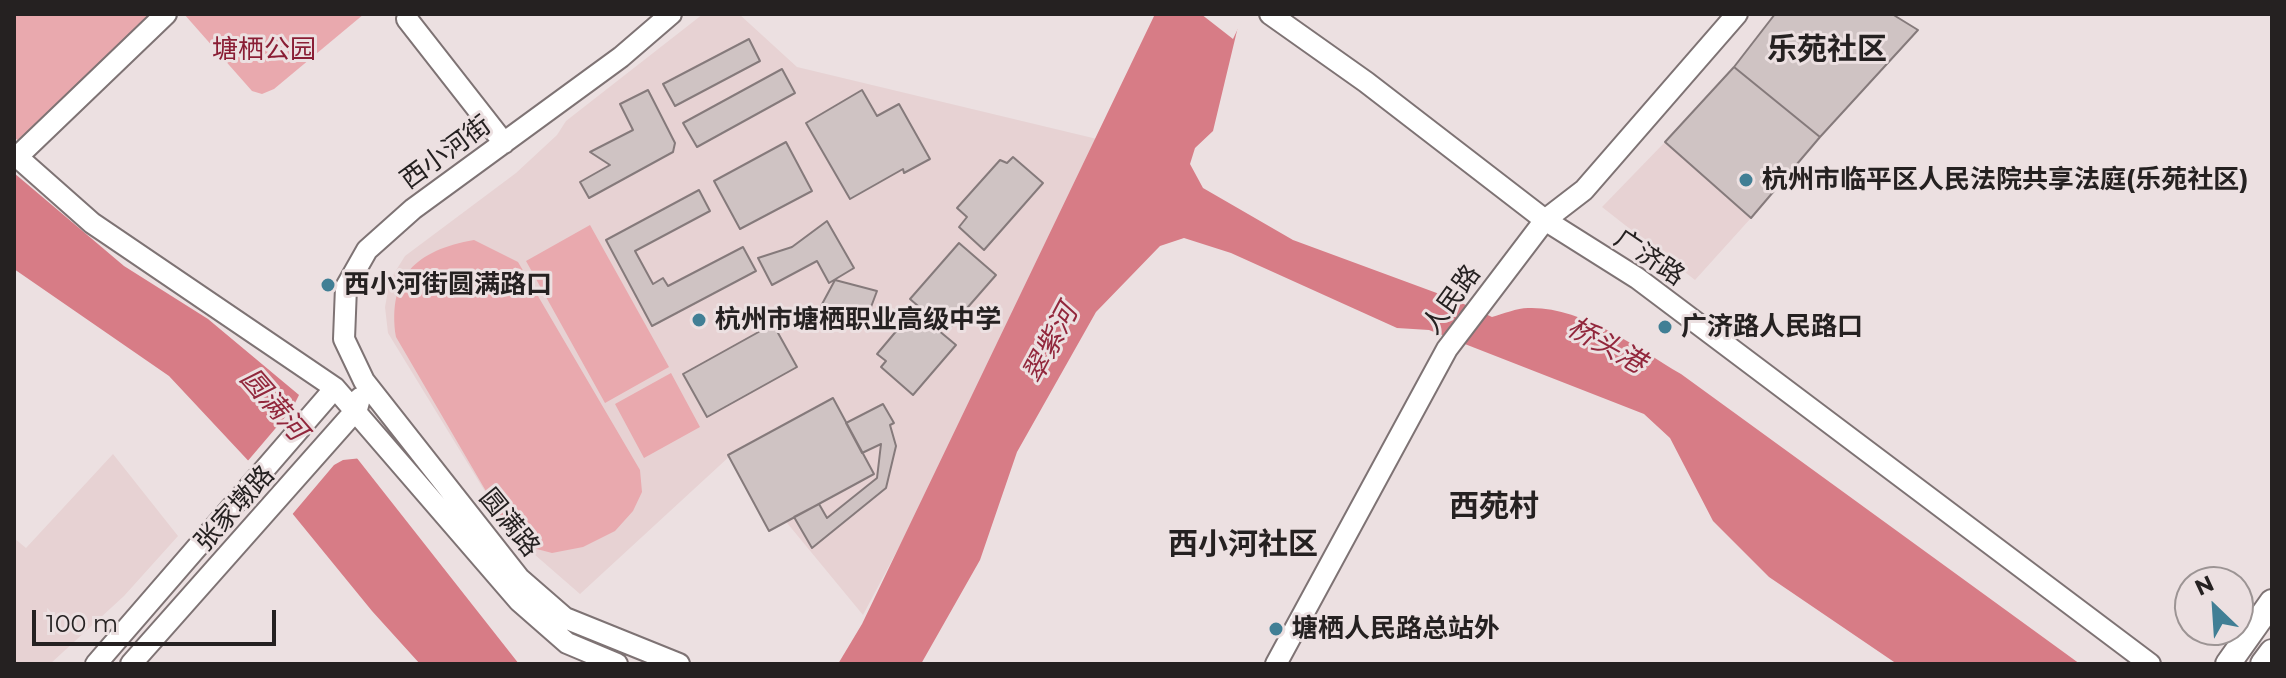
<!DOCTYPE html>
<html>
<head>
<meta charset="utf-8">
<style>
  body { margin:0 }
  #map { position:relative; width:2286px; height:678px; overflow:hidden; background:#ece0e1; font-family:Montserrat,sans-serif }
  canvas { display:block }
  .frame { position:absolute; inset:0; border:16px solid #252121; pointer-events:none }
  .north { position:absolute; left:2174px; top:566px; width:80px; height:80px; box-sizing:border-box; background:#ece0e1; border:2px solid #9c9494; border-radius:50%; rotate:335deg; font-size:22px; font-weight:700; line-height:32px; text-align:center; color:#252121 }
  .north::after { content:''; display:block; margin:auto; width:28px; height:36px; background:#417f95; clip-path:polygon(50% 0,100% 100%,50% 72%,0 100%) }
  .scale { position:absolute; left:32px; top:610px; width:244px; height:36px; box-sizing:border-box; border:4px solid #252121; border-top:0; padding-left:10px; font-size:24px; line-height:28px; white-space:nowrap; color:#252121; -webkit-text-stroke:6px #ece0e1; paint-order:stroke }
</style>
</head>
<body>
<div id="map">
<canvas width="2286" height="678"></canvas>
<div class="frame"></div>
<div class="north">N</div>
<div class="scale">100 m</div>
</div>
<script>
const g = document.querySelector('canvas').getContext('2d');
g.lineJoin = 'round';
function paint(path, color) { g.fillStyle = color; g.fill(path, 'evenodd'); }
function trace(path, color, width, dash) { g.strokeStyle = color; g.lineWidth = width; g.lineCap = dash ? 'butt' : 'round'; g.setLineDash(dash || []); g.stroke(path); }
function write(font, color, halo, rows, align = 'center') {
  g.font = font + ' Montserrat,"Noto Sans SC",sans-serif'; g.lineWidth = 6; g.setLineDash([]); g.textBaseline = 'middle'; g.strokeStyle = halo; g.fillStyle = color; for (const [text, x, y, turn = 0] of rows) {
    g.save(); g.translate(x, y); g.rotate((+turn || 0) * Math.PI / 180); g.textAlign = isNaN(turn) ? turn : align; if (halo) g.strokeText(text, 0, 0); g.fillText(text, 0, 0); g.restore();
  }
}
paint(new Path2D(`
  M703 14H739L797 67 1097 139 944 462 863 615 731 455 580 594 511 534 388 333 385 307 390 280 405 256 516 173 557 135 566 121Z
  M1665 142 1751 218 1695 280 1602 207Z
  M113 454 178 536 124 596 50 664H14V538L26 548Z`), '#e7d2d3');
paint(new Path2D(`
  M14 14H157L21 143 14 137Z
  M184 14H364L274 89 262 94 252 91Z
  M590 225 669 367 605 403 526 261Z
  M474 240 518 262 640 470 642 492 633 511 615 531 583 547 552 553 533 548 511 534 396 337C387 276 417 250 474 240Z
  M671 373 700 427 644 458 615 404Z`), '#e9a9ae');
paint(new Path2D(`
  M1155 14H1241L1213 131 1195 148 1190 164 1203 188 1293 240 1453 299 1492 317C1503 314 1517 308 1528 308 1582 306 1637 348 1681 374L2080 664H1897L1769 577 1713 521 1670 438 1644 414 1429 330 1397 328 1231 253 1184 238 1160 246 1096 312 1017 452 980 560 921 664H838L862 624Z
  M14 173 124 266 208 319 323 415 519 664H420L372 611 256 469 169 376 14 269Z`), '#d77c86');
paint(new Path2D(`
  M1201 14H1245L1233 39Z
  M301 391 362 458 343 460 334 465 290 517 246 463 292 409Z`), '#ece0e1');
const building = new Path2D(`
  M1775 14H1892L1918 30 1820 137 1734 67Z
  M749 39 760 61 675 106 663 84Z
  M1734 67 1820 137 1751 218 1665 142Z
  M782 69 795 93 697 147 683 123Z
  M648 90 675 143 673 152 589 198 580 182 610 165 590 152 633 130 620 104Z
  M862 90 877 116 899 104 930 159 904 173 903 169 850 199 806 123Z
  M786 142 812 191 740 229 714 181Z
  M1013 157 1043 183 984 250 959 227 967 217 957 208 1000 160 1007 163Z
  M699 190 710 211 635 251 653 284 663 278 668 286 743 247 756 271 652 326 606 240Z
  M827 221 854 268 829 283 817 261 772 285 758 258 792 247Z
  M959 243 996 275 947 331 910 299Z
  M835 280 877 291 868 315 858 328 821 306Z
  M914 310 956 345 913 395 881 367 886 361 877 354Z
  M773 324 797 367 707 417 683 374Z
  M833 398 874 474 769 531 728 455Z
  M883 404 894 423 890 425 896 446 886 488 812 548 794 517 819 504 827 518 877 478 881 444 862 453 846 423Z`);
paint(building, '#cfc3c3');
trace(building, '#857a7b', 2);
const minor = new Path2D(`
  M671 14 621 57 413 209 367 250 346 287 344 339 364 381 519 578 565 618 679 664
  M1270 14 1366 82 1545 220 1637 278 2150 664
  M407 19 504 143
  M14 154 92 223 335 388 519 601 567 643 617 664
  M17 157 166 14
  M96 664 335 388
  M131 664 357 409 360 398
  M1276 664 1447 349 1545 220 1584 190 1737 14`);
const major = new Path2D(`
  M2228 664 2272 602
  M2263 664 2272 652`);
trace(minor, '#7e7374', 24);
trace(major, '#7e7374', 28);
trace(minor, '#fff', 20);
trace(major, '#fff', 24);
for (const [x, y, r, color] of [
  [1746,180,8,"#417f95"],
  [328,285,8,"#417f95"],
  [699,320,8,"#417f95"],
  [1665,327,8,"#417f95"],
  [1276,629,8,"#417f95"]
]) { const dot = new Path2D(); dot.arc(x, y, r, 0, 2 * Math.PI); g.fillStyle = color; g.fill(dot); trace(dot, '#ece0e1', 3); }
write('26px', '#8a1e35', '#ece0e1', [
  ["塘栖公园",264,50]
]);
write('26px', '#252121', '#ece0e1', [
  ["西小河街",446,153,-36],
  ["广济路",1649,258,34],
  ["人民路",1452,300,-54],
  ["张家墩路",235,509,-48],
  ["圆满路",509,523,51]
]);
write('bold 26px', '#252121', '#ece0e1', [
  ["杭州市临平区人民法院共享法庭(乐苑社区)",1762,180],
  ["西小河街圆满路口",344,285],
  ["杭州市塘栖职业高级中学",715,320],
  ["广济路人民路口",1681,327],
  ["塘栖人民路总站外",1292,629]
], 'left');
write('italic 28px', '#92273c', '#ece0e1', [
  ["翠紫河",1051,344,-62],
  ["桥头港",1606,346,29],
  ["圆满河",273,405,49]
]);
write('bold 30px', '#252121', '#ece0e1', [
  ["乐苑社区",1827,50],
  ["西苑村",1494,507],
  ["西小河社区",1243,545]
]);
</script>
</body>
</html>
